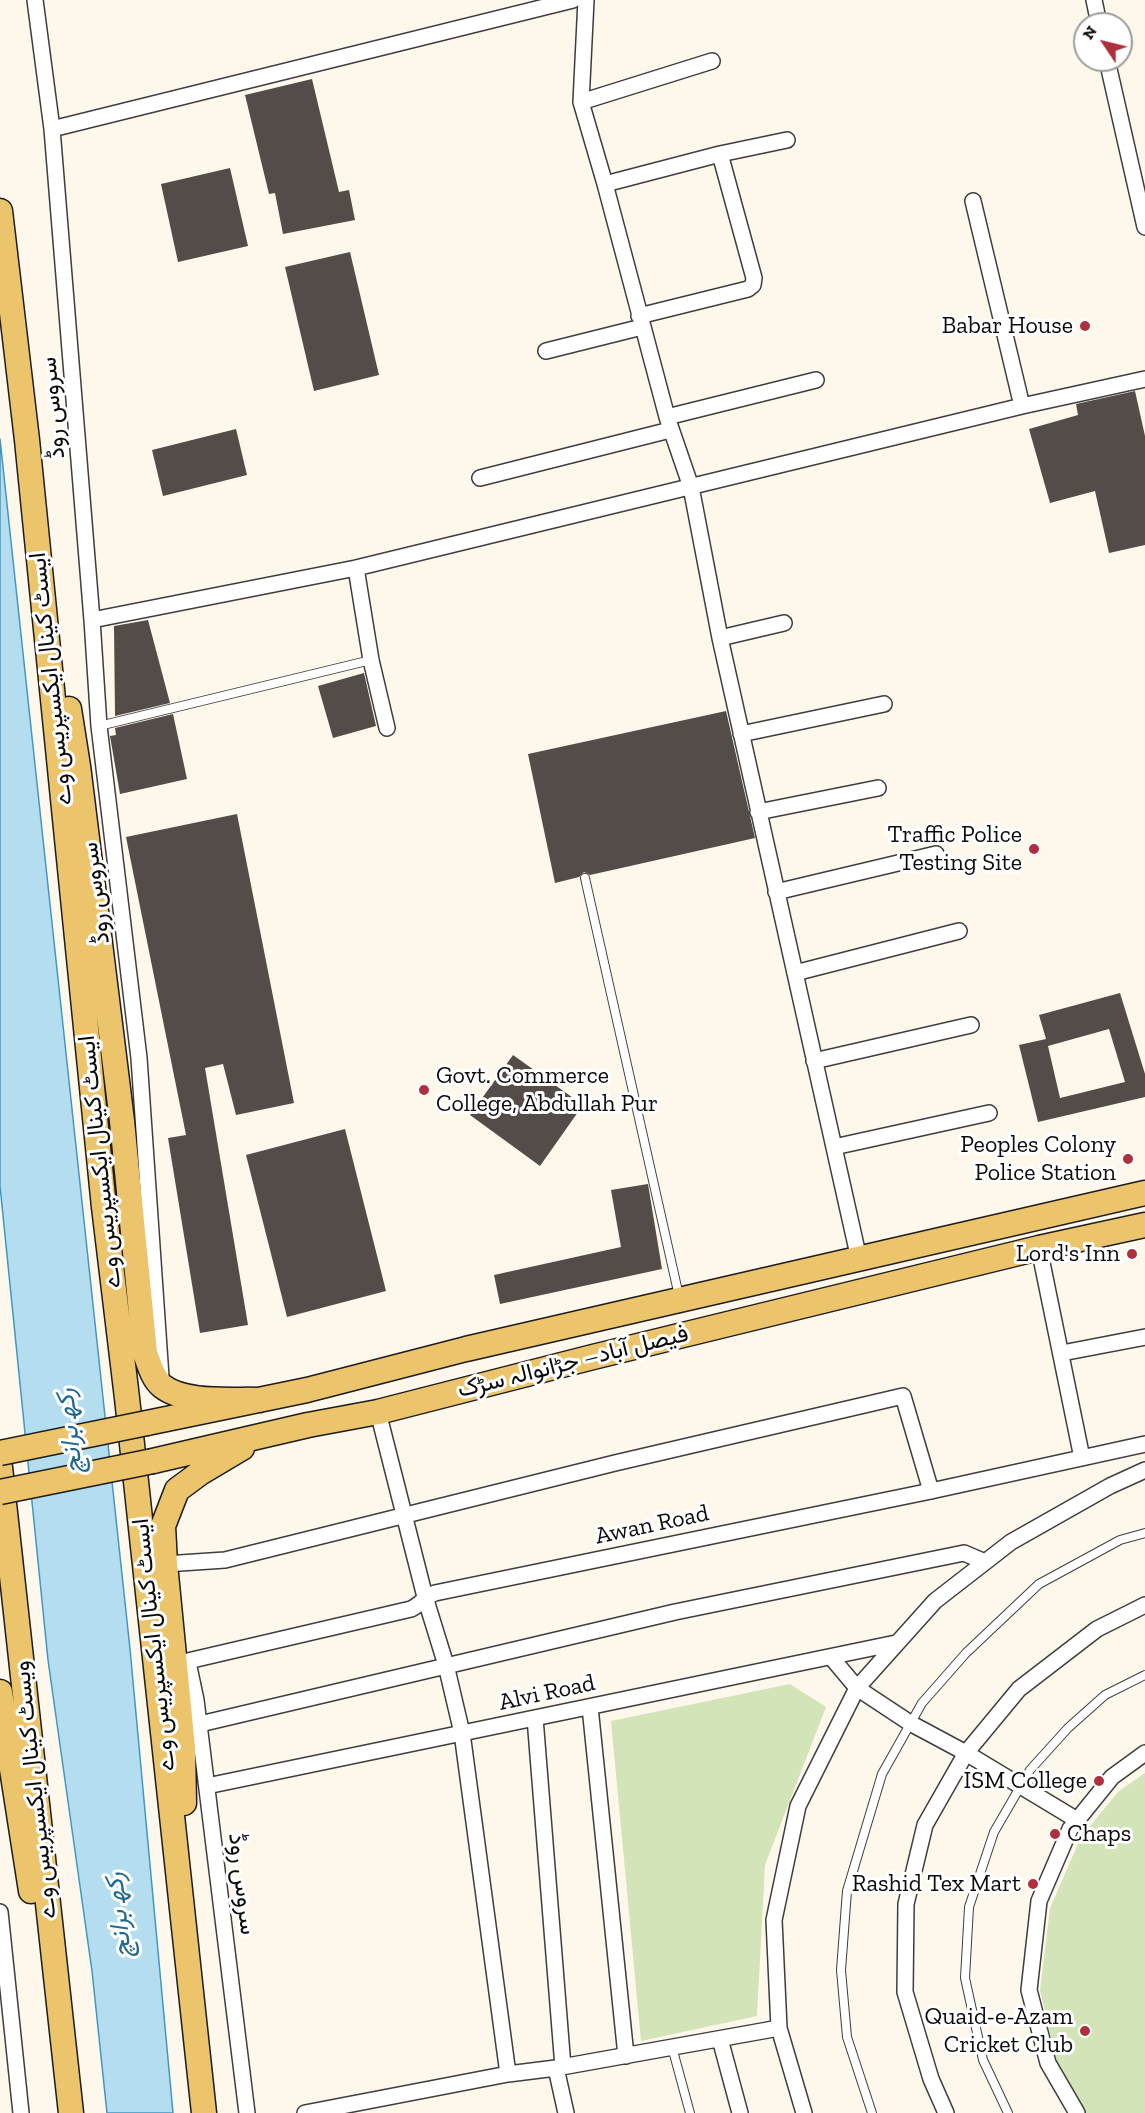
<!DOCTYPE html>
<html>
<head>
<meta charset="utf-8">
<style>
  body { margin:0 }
  #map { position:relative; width:1145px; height:2113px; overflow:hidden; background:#fdf8eb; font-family:"Zilla Slab",serif }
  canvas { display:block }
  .north { position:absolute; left:1073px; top:12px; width:60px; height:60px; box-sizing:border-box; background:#fff; border:2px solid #9d9d9d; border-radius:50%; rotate:305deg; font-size:16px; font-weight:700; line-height:24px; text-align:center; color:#0b0b0b }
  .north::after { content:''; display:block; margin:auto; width:21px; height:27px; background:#ae303f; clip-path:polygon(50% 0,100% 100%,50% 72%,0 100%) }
</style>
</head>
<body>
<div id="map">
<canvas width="1145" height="2113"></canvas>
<div class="north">N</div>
</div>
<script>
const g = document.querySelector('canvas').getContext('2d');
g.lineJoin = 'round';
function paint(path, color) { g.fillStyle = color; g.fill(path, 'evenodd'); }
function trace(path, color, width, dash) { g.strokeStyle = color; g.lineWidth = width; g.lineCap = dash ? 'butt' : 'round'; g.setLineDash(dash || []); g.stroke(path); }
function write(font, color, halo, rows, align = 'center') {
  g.font = font + ' "Zilla Slab",Vazirmatn,serif'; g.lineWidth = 6; g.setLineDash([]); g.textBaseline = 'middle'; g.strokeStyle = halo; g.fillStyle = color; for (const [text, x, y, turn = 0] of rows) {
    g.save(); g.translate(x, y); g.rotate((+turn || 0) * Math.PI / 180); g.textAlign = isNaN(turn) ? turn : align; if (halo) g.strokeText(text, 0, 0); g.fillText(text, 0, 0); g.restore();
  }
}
paint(new Path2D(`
  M790 1684 826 1707 765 1865 757 2016 641 2041 611 1721Z
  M1145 1773V2113H1084L1057 2062 1040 1990 1050 1908 1081 1837 1119 1791Z`), '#d2e4b8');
const water = new Path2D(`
  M0 439 130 1649 173 2113H107L92 1971 48 1660 0 1186Z`);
paint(water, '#b4def0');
trace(water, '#4197c1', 1.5);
paint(new Path2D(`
  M312 79 339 192 349 190 355 220 283 234 275 193 269 194 245 95Z
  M230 168 248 246 178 262 161 184Z
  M350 252 379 375 314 391 285 267Z
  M1135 391 1145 436V545L1109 553 1095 491 1050 503 1029 429 1078 415 1076 404Z
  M236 429 247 475 163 496 152 450Z
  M148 620 170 703 115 716 114 626Z
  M364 673 376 726 333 738 318 686Z
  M726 711 755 838 590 875 584 872 579 877 555 883 528 754Z
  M173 714 187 779 120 794 110 736 116 735 115 728Z
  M237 814 294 1103 236 1115 223 1064 205 1068 248 1325 200 1333 168 1138 186 1135 126 837Z
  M1120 993 1145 1074V1097L1038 1122 1019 1045 1046 1039 1039 1015ZM1109 1029 1125 1082 1060 1098 1048 1046Z
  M513 1055 583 1105 540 1166 470 1115Z
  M345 1129 386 1291 287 1317 246 1155Z
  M648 1184 662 1269 500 1304 494 1275 621 1247 611 1190Z`), '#534c48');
const service = new Path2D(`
  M99 726 371 660
  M585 878 679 1296
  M672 2047 690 2113
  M872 2113 847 2037 841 1970 847 1891 882 1774 922 1703 966 1653 1039 1584 1120 1540 1145 1533
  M1008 2113 983 2060 965 1978 969 1907 994 1832 1030 1770 1068 1728 1105 1695 1145 1675`);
const minor = new Path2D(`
  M35 0 52 129 92 620 99 726 139 1058 161 1377
  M586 0 581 102 605 184 667 417 691 487 720 638 859 1259
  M1094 0 1099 24
  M1107 60 1145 227
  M581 102 712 61
  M52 129 573 0
  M605 184 720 154 787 140
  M973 201 1022 406
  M639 316 748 289 753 285 754 278 720 154
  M546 351 642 327
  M667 417 816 380
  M480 478 670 430
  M356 568 371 660 387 728
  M92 620 356 568 1022 406 1145 379
  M720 638 784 623
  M741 734 884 704
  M758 812 878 788
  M776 892 936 854
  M795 973 959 931
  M814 1061 971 1025
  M834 1147 989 1113
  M1039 1248 1082 1458
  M1062 1353 1145 1337
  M378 1412 425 1597 446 1665 462 1733 508 2074
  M165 1564 225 1560 615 1463 903 1396 931 1491
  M831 1657 857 1688 910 1723 966 1753 1077 1820
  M188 1662 196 1700 247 2113
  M175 1664 411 1609C421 1604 425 1597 435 1593L931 1491 1145 1444
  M590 1707 626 2056
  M535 1718 563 2067
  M200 1724 675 1612 964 1553 985 1562
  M207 1786 896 1643
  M0 1912 21 2113
  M720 2039 740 2113
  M556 2068 566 2113
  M305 2113 508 2074 556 2068 779 2028
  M804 2113 779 2028 774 1920 798 1806 857 1688 935 1601 1011 1542 1110 1486 1145 1470
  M946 2113 931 2079 905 1992 906 1904 925 1825 966 1753 1019 1689 1097 1629 1145 1605
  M1077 2113 1048 2063 1029 1990 1039 1901 1070 1829 1112 1777 1145 1753`);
const primary = new Path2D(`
  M0 211 27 440 104 1207 127 1398 204 2113
  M69 709 78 766 122 1121 145 1353C149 1364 153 1379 162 1386 185 1404 231 1399 259 1400
  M147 1423 307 1390 466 1349 1145 1193
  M153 1461 308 1425 378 1412 593 1357 1039 1248 1145 1225
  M0 1467 71 2113
  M0 1692 31 1891
  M184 1803 183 1748 165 1564 163 1526 177 1490 200 1473 242 1448`);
trace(service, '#3e3e3e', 10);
trace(minor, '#3e3e3e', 18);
trace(primary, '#1c1c1c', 27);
trace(service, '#fff', 8);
trace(minor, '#fff', 15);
trace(primary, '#ecc46c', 24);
const primaryBridge = new Path2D(`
  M0 1453 147 1423
  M0 1492 153 1461`);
trace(primaryBridge, '#1c1c1c', 27, []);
trace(primaryBridge, '#ecc46c', 24);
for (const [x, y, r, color] of [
  [1085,326,6,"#ae303f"],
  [1034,849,6,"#ae303f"],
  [424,1090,6,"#ae303f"],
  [1128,1159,6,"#ae303f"],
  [1132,1254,6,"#ae303f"],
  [1099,1781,6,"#ae303f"],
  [1055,1834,6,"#ae303f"],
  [1033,1884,6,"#ae303f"],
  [1085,2031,6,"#ae303f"]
]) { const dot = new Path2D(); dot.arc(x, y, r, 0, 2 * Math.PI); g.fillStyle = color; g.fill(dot); trace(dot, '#fff', 2); }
write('24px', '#0b0b0b', '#fff', [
  ["Babar House",1073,326],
  ["Traffic Police",1022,835],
  ["Testing Site",1022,863],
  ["Govt. Commerce",436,1076,"left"],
  ["College, Abdullah Pur",436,1104,"left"],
  ["Peoples Colony",1116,1145],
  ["Police Station",1116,1173],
  ["Lord's Inn",1120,1254],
  ["ISM College",1087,1781],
  ["Chaps",1067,1834,"left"],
  ["Rashid Tex Mart",1021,1884],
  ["Quaid-e-Azam",1073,2017],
  ["Cricket Club",1073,2045]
], 'right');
write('24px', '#0b0b0b', '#fff', [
  ["سروس روڈ",53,408,-95],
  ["ایسٹ کینال ایکسپریس وے",51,679,-96],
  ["سروس روڈ",96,893,-97],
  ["ایسٹ کینال ایکسپریس وے",100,1162,-96],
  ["فیصل آباد– جڑانوالہ سڑک",573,1362,-14],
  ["Awan Road",652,1525,-12],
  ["ایسٹ کینال ایکسپریس وے",154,1645,-96],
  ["Alvi Road",547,1693,-12],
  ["ویسٹ کینال ایکسپریس وے",35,1790,-96],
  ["سروس روڈ",242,1884,83]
]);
write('italic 26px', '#206891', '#fff', [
  ["رکھ برانچ",70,1431,-96],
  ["رکھ برانچ",119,1915,-96]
]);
</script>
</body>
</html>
